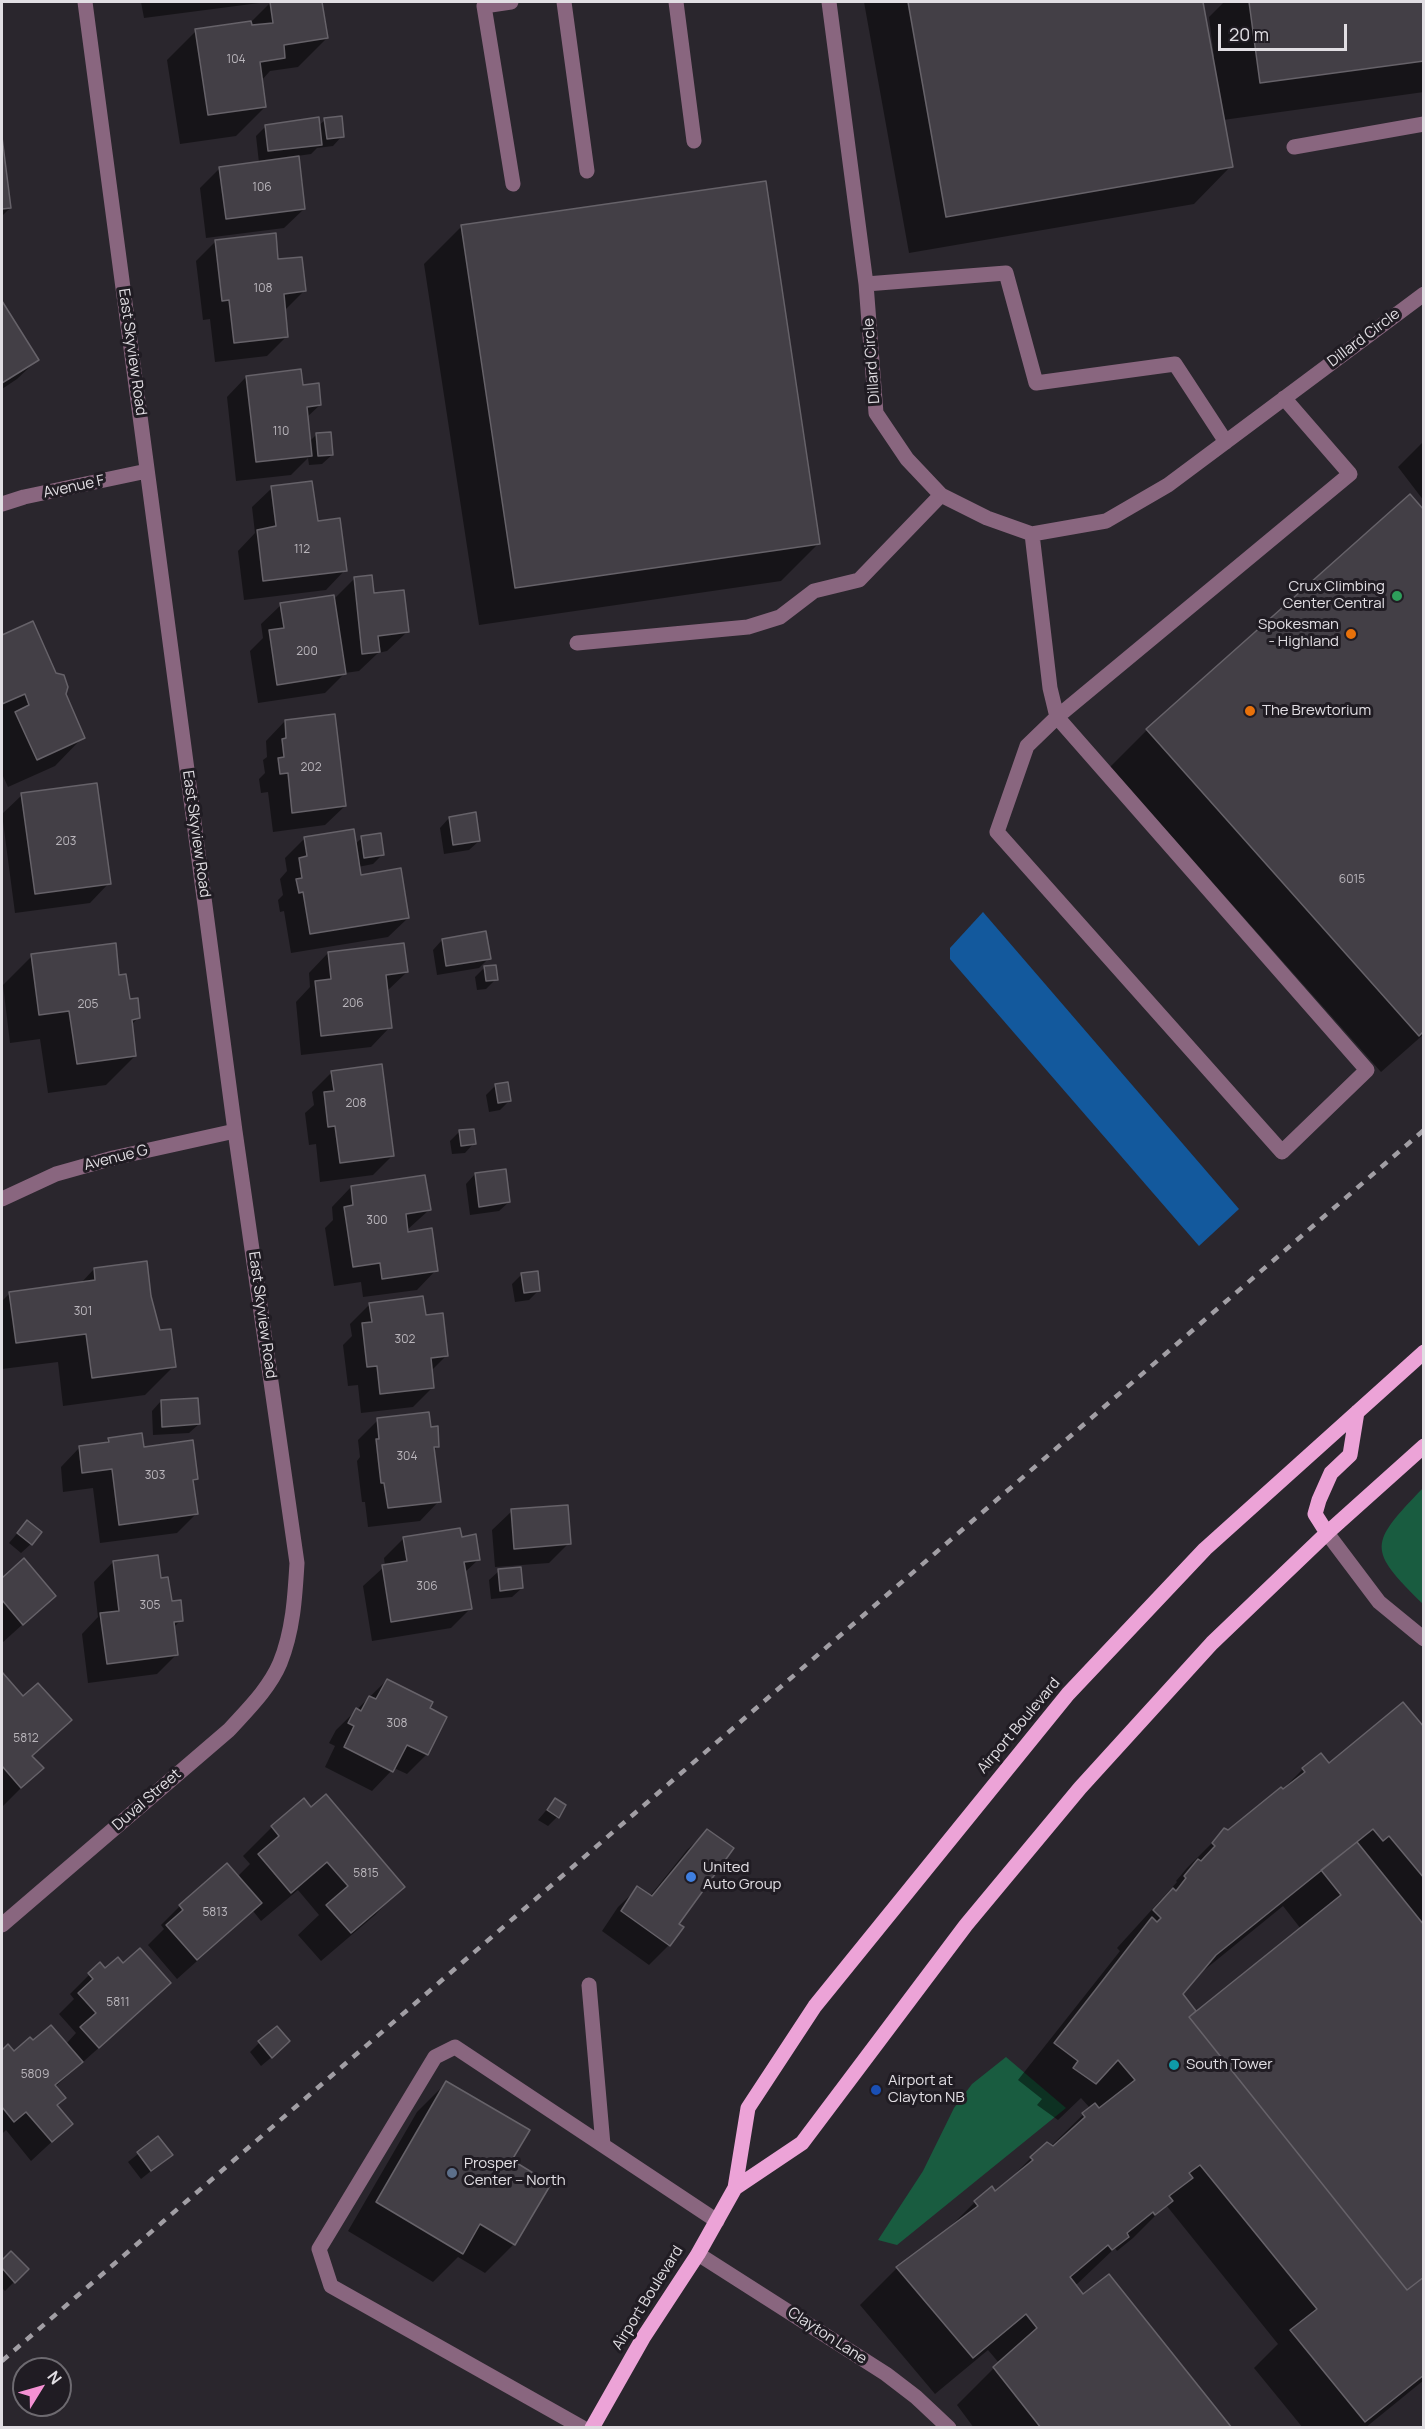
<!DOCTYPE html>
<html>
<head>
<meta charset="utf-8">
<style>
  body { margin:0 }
  #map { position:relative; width:1425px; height:2429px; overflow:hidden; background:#2a262d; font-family:Manrope,sans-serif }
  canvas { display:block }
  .frame { position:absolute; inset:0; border:3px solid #e1dee3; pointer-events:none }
  .north { position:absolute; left:12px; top:2357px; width:60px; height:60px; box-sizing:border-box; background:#201c23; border:2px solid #6d6a70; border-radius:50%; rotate:53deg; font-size:16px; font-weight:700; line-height:24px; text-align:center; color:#e1dee3 }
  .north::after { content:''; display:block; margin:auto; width:21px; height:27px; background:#f491d3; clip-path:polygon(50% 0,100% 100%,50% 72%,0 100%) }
  .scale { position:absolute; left:1218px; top:24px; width:129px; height:27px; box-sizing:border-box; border:3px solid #e1dee3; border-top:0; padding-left:8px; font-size:18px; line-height:21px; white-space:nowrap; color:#e1dee3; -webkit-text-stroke:4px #201c23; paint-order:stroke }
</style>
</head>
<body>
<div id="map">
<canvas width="1425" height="2429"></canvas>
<div class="frame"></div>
<div class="north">N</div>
<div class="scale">20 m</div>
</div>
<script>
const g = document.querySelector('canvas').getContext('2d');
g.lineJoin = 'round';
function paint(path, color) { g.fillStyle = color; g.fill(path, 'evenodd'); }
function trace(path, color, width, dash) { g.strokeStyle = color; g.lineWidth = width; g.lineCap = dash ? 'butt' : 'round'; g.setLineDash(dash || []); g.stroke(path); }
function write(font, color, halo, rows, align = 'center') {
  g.font = font + ' Manrope,sans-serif'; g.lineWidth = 6; g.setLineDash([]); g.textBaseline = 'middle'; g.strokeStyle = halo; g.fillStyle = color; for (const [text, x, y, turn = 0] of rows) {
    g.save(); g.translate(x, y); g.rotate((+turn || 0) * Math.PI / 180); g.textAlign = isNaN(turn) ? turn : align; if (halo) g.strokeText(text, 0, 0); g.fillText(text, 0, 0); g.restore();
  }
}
paint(new Path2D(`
  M1423 1488V1604C1367 1549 1369 1544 1423 1488Z
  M1006 2057 1066 2108 897 2245 878 2240 923 2171 954 2108 972 2084Z`), '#195c40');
paint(new Path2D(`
  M983 912 1239 1209 1199 1246 950 959V948Z`), '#13599d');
paint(new Path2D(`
  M141 2H267L144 18Z
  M271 2H321L327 38 298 67 270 71 261 81 265 107 236 136 180 144 167 60 196 31 250 23Z
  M864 2H1202L1212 57H1214L1209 17 1224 2H1424V92L1223 120 1231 166 1194 204 909 253Z
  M325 120 342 136 333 146 317 148 311 154 297 156 304 209 284 228 206 238 200 188 220 168 259 163 256 136 266 126H318Z
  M2 148 10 208 2 216Z
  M462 226 818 544 781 581 479 625 424 264Z
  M216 241 277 261 304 291 284 311 287 336 267 356 215 362 210 319 203 320 196 261Z
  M2 304 37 360 17 379 2 389Z
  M246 377 302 386 320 405 306 418 309 442 317 434 332 455 322 464 309 465 308 458 291 475 236 481 227 397Z
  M1424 441V501L1398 467Z
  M272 488 316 523 345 570 326 590 244 600 238 551 255 533 252 507Z
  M1424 512V1034L1381 1072 1110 767 1147 730Z
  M354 579 407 632 387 651 378 653 359 671 345 673 325 693 258 703 250 651 263 638 261 624 281 605 333 600Z
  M32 623 83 737 55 766 8 787 2 774V637Z
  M285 721 345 806 325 825 273 832 268 792 261 793 259 779 265 773 263 760 267 757 266 741Z
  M22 795 109 883 90 903 15 913 2 814Z
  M449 818 479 841 469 850 444 854 440 828Z
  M305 838 355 844 362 838 382 855 373 864 358 867 360 876 408 918 388 937 291 953 284 911 280 912 278 900 283 895 280 879 287 871 285 858Z
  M442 940 489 958 479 968 437 975 433 950Z
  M328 953 407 972 386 992 390 1027 371 1047 301 1055 296 1002 310 987 309 973Z
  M32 956 117 976 138 1018 131 1025 135 1056 106 1085 48 1093 40 1039 10 1043 3 985Z
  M485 967 496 979 486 989 477 990 475 977Z
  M332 1072 393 1155 373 1175 320 1182 316 1144 309 1145 305 1113 314 1105 312 1092Z
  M496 1085 510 1100 500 1110 489 1112 486 1095Z
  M460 1131 474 1143 465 1153 452 1154 450 1141Z
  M475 1174 509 1202 499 1211 470 1215 466 1184Z
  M351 1187 429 1210 407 1230 436 1270 417 1290 363 1297 361 1282 334 1286 325 1228 333 1220 332 1207Z
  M94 1269 150 1296 159 1332 174 1366 145 1395 63 1406 58 1362 2 1369V1301L10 1293 80 1284Z
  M522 1274 539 1290 529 1300 515 1302 512 1284Z
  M370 1304 424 1316 447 1355 431 1371 433 1387 413 1407 361 1413 358 1385 348 1386 343 1345 352 1336 350 1324Z
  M161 1401 199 1424 189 1433 153 1435 152 1411Z
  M378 1420 429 1428 438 1446 433 1451 439 1501 420 1521 368 1527 365 1502H362L360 1486 357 1461 360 1457 358 1440Z
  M109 1439 142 1448 197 1479 192 1483 196 1514 177 1533 100 1543 93 1488 63 1492 61 1467 80 1447 104 1444Z
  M512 1511 569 1543 549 1563 495 1567 492 1530Z
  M27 1522 31 1544 21 1553 9 1543Z
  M404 1538H460L478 1560 464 1573 470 1609 451 1628 372 1641 363 1586 385 1566 384 1558Z
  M24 1560 54 1596 2 1643V1580Z
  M113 1562 160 1579 181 1620 173 1628 177 1654 157 1674 88 1683 82 1634 98 1617 94 1582Z
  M499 1571 522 1588 512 1597 491 1599 489 1580Z
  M2 1674 23 1698 70 1720 32 1757 41 1768 2 1807Z
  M387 1680 428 1709 445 1718 427 1754 407 1774 394 1768 372 1791 325 1767 335 1746 329 1743 336 1730Z
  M1424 1730V2380L1365 2428H1303L1254 2368 1278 2344 1166 2205 1133 2238 1117 2251 1115 2248 1075 2286 1083 2296 1231 2428H974L957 2405 999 2363 988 2350 935 2394 860 2305 897 2268 942 2235 975 2202 995 2194 1031 2158 1047 2144 1051 2146 1090 2108 1081 2098 1058 2120 1037 2105 1042 2099 1018 2080 1120 1951 1117 1948 1177 1882 1176 1881 1187 1868 1225 1830 1229 1832 1282 1790 1303 1769 1328 1765ZM1283 1906 1301 1929 1196 2013 1181 1994 1197 1976Z
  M304 1800 311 1809 403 1886 375 1915 321 1961 298 1935 319 1915 298 1890 261 1921 253 1911 177 1979 148 1945 164 1929 161 1925 180 1906 237 1877 250 1864 243 1856 272 1827Z
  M555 1800 557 1817 548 1826 538 1820Z
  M707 1831 677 1924 682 1927 669 1945 649 1965 602 1931 618 1907 638 1888 650 1896 687 1850Z
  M100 1964 150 2002 55 2087V2106L71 2124 31 2161 6 2130 2 2134V2052L8 2046 14 2053 33 2042 66 2044 76 2033 59 2014 74 1999 70 1994Z
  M259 2043 279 2051 261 2066 250 2052Z
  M446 2083 510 2161 514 2244 485 2273 458 2257 433 2282 348 2231 417 2112Z
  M158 2138 171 2155 141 2179 128 2162Z
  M11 2253 27 2269 5 2291 2 2288V2263Z`), '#0007');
const building = new Path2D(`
  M270 2H322L328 38 284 45 285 58 260 62 266 107 208 115 195 29 251 21 252 25 273 23Z
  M908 2H1203L1233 167 946 217Z
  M1249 2H1424V61L1260 83Z
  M342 116 344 137 327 139 324 118Z
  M319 117 322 145 268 151 265 125Z
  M2 137 11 208 2 209Z
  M299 156 305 209 226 219 219 167Z
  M766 181 820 544 515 588 461 225Z
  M276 233 278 259 302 257 306 291 284 294 288 337 234 343 229 300 222 301 215 240Z
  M2 301 39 360 2 383Z
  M301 369 303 385 319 383 321 405 307 407 312 456 256 462 246 376Z
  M331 432 333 455 318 456 316 433Z
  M312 481 318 521 340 518 347 571 263 581 257 530 276 526 271 486Z
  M1410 494 1424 510V1031L1419 1036 1146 729Z
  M372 575 374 593 404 590 409 632 378 636 380 652 362 654 354 577Z
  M334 595 346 674 277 685 269 630 284 628 280 603Z
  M33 621 56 673 64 675 68 687 66 694 85 738 37 760 15 712 29 705 25 694 2 704V635Z
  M335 714 346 806 292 813 288 773 280 774 278 758 284 757 282 739 286 738 285 720Z
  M97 783 111 884 35 894 21 793Z
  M476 812 480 841 453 845 449 817Z
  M354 829 361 875 401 868 409 918 310 934 303 892 299 893 296 879 302 878 299 858 307 856 304 837Z
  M381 833 384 855 364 858 361 836Z
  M486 931 491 959 446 966 442 939Z
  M116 943 119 975 126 974 130 999 138 998 140 1018 132 1020 136 1056 77 1064 69 1011 39 1015 31 954Z
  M404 943 408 972 386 975 392 1028 321 1036 315 981 331 979 328 952Z
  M496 965 498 980 486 981 484 966Z
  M382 1064 394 1156 340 1163 335 1126 328 1127 324 1092 334 1091 331 1071Z
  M508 1082 511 1101 498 1103 495 1084Z
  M474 1129 476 1144 461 1146 459 1130Z
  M506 1169 510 1202 479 1207 475 1173Z
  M425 1175 431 1210 406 1214 408 1232 432 1228 438 1271 382 1279 380 1263 353 1267 344 1207 353 1205 351 1186Z
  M147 1261 151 1296 160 1330 171 1329 176 1367 92 1378 86 1334 16 1343 9 1292 95 1280 94 1268Z
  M538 1271 540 1291 524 1293 521 1273Z
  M423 1296 426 1315 443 1313 448 1356 431 1358 434 1388 380 1394 377 1366 367 1367 362 1323 372 1322 369 1303Z
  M198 1398 200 1424 162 1427 161 1400Z
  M429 1412 431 1427 438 1426 439 1447H434L441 1502 388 1508 384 1483H381L379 1466 376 1439H379L377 1418Z
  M142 1433 144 1447 193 1440 198 1479 193 1480 198 1514 119 1525 112 1469 82 1473 79 1446 109 1442 108 1438Z
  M568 1505 571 1544 514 1549 511 1509Z
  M27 1520 42 1532 32 1545 17 1533Z
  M460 1528 462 1537 476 1534 480 1560 464 1562 472 1609 391 1622 382 1565 407 1561 403 1537Z
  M158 1555 161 1578 168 1577 172 1601 181 1600 183 1621 174 1622 178 1655 107 1664 100 1613 119 1611 113 1561Z
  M24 1558 56 1596 23 1625 2 1600V1578Z
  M521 1567 523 1588 500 1591 498 1569Z
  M2 1672 23 1696 38 1683 72 1720 32 1756 44 1768 21 1788 2 1766Z
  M387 1679 433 1702 430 1708 447 1717 428 1755 407 1745 393 1772 344 1747 354 1726 348 1723 356 1708 361 1711 369 1696 376 1699Z
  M1403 1702 1424 1727V1878L1389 1836 1383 1841 1373 1829 1216 1955 1183 1994 1196 2011 1189 2017 1407 2290 1424 2277V2375L1365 2422 1290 2330 1317 2309 1200 2165 1189 2173 1193 2178 1169 2196 1173 2201 1155 2215 1153 2212 1127 2233 1129 2237 1112 2250 1108 2245 1070 2277 1083 2294 1109 2274 1232 2428H1041L993 2367 1037 2328 1026 2314 973 2358 896 2267 978 2206 974 2201 992 2186 995 2191 1033 2160 1030 2157 1047 2142 1053 2146 1085 2117 1082 2113 1095 2103 1099 2108 1135 2080 1118 2060 1096 2084 1073 2068 1078 2061 1054 2043 1152 1917 1157 1922 1161 1918 1153 1910 1173 1888 1176 1891 1186 1878 1184 1876 1198 1859 1201 1861 1215 1846 1212 1843 1224 1828 1228 1830 1281 1787 1283 1789 1305 1772 1302 1768 1321 1753 1329 1763Z
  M326 1794 405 1887 351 1933 326 1905 348 1886 327 1862 291 1893 258 1854 279 1836 271 1826 304 1798 311 1807Z
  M555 1798 566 1805 559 1818 547 1810Z
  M707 1829 734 1848 679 1924 684 1927 670 1946 621 1911 637 1886 652 1896Z
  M1357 1842 1424 1925V2277L1407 2290 1189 2017 1341 1895 1321 1870Z
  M227 1863 262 1903 197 1960 166 1925 183 1910 179 1905Z
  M140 1948 171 1983 99 2048 80 2027 96 2013 78 1993 93 1979 88 1973 100 1962 105 1968 118 1957 123 1963Z
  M51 2025 83 2062 55 2085 66 2098 57 2105 73 2124 52 2142 26 2112 14 2122 2 2107V2050L8 2044 14 2051 30 2037 33 2040Z
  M277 2026 290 2041 272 2058 258 2041Z
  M446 2081 530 2130 512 2160 551 2184 515 2245 480 2224 463 2254 376 2202Z
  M158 2136 173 2155 151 2171 137 2152Z
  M11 2251 29 2269 15 2283 2 2268V2260Z`);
paint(building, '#433f46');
trace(building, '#666269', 1.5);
trace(new Path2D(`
  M511 2 484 6 513 184
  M564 2 587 171
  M676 2 694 141
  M829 2 866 284 876 413 907 459 941 495 987 518 1032 534 1106 521 1168 485 1424 294
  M1294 147 1424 124
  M866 284 1006 273 1036 383 1175 364 1226 442
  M2 504 24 497 147 471
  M1032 534 1050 688 1057 717 1027 746 997 832 1282 1152 1367 1070 1057 717 1350 474 1284 398
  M577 643 748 627 780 617 814 591 859 580 941 495
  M2 1199 56 1174 113 1158 235 1131
  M1327 1533 1379 1602 1424 1639
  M2 1925 229 1730C247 1710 269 1689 280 1663 293 1631 295 1597 297 1563L235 1131 85 2
  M589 1985 603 2145
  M698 2254 886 2374 916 2397 949 2428
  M583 2428 331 2286 319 2249 435 2057 455 2047 717 2221`), '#89667f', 15);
trace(new Path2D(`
  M1327 1533 1315 1514 1319 1500 1331 1473 1350 1455 1357 1412
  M735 2188 802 2143 966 1925 1080 1788 1212 1643 1327 1533 1424 1446
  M592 2428 643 2338 698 2254 735 2188 748 2108 815 2006 1068 1694 1205 1549 1424 1352`), '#eca3d7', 15);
trace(new Path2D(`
  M2 2361 1424 1130`), '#a19ea4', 4.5, [8, 8]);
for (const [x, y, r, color] of [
  [1397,596,6,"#2e9e5b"],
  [1351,634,6,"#e8710a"],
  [1250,711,6,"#e8710a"],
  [691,1877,6,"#3f7fe0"],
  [1174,2065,6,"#0f9aa8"],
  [876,2090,6,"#1a4fb4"],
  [452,2173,6,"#5c6f8a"]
]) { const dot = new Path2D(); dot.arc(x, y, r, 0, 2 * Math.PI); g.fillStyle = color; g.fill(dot); trace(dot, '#201c23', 2); }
write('12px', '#bab6bc', null, [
  ["104",236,60],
  ["106",262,188],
  ["108",263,289],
  ["110",281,432],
  ["112",302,550],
  ["200",307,652],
  ["202",311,768],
  ["203",66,842],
  ["6015",1352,880],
  ["206",353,1004],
  ["205",88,1005],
  ["208",356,1104],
  ["300",377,1221],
  ["301",83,1312],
  ["302",405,1340],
  ["304",407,1457],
  ["303",155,1476],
  ["306",427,1587],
  ["305",150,1606],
  ["308",397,1724],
  ["5812",26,1739],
  ["5815",366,1874],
  ["5813",215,1913],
  ["5811",118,2003],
  ["5809",35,2075]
]);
write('15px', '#e1dee3', '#201c23', [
  ["Dillard Circle",1364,338,-37],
  ["East Skyview Road",132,352,82],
  ["Dillard Circle",872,361,-94],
  ["Avenue F",74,487,-12],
  ["East Skyview Road",196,834,82],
  ["Avenue G",116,1158,-14],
  ["East Skyview Road",262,1315,82],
  ["Airport Boulevard",1019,1726,-50],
  ["Duval Street",147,1800,-41],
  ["Airport Boulevard",648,2298,-58],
  ["Clayton Lane",827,2336,33]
]);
write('15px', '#e1dee3', '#201c23', [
  ["Crux Climbing",1385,587,"right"],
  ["Center Central",1385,604,"right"],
  ["Spokesman",1339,625,"right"],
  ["- Highland",1339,642,"right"],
  ["The Brewtorium",1262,711],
  ["United",703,1868],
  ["Auto Group",703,1885],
  ["South Tower",1186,2065],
  ["Airport at",888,2081],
  ["Clayton NB",888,2098],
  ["Prosper",464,2164],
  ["Center – North",464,2181]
], 'left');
</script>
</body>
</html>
